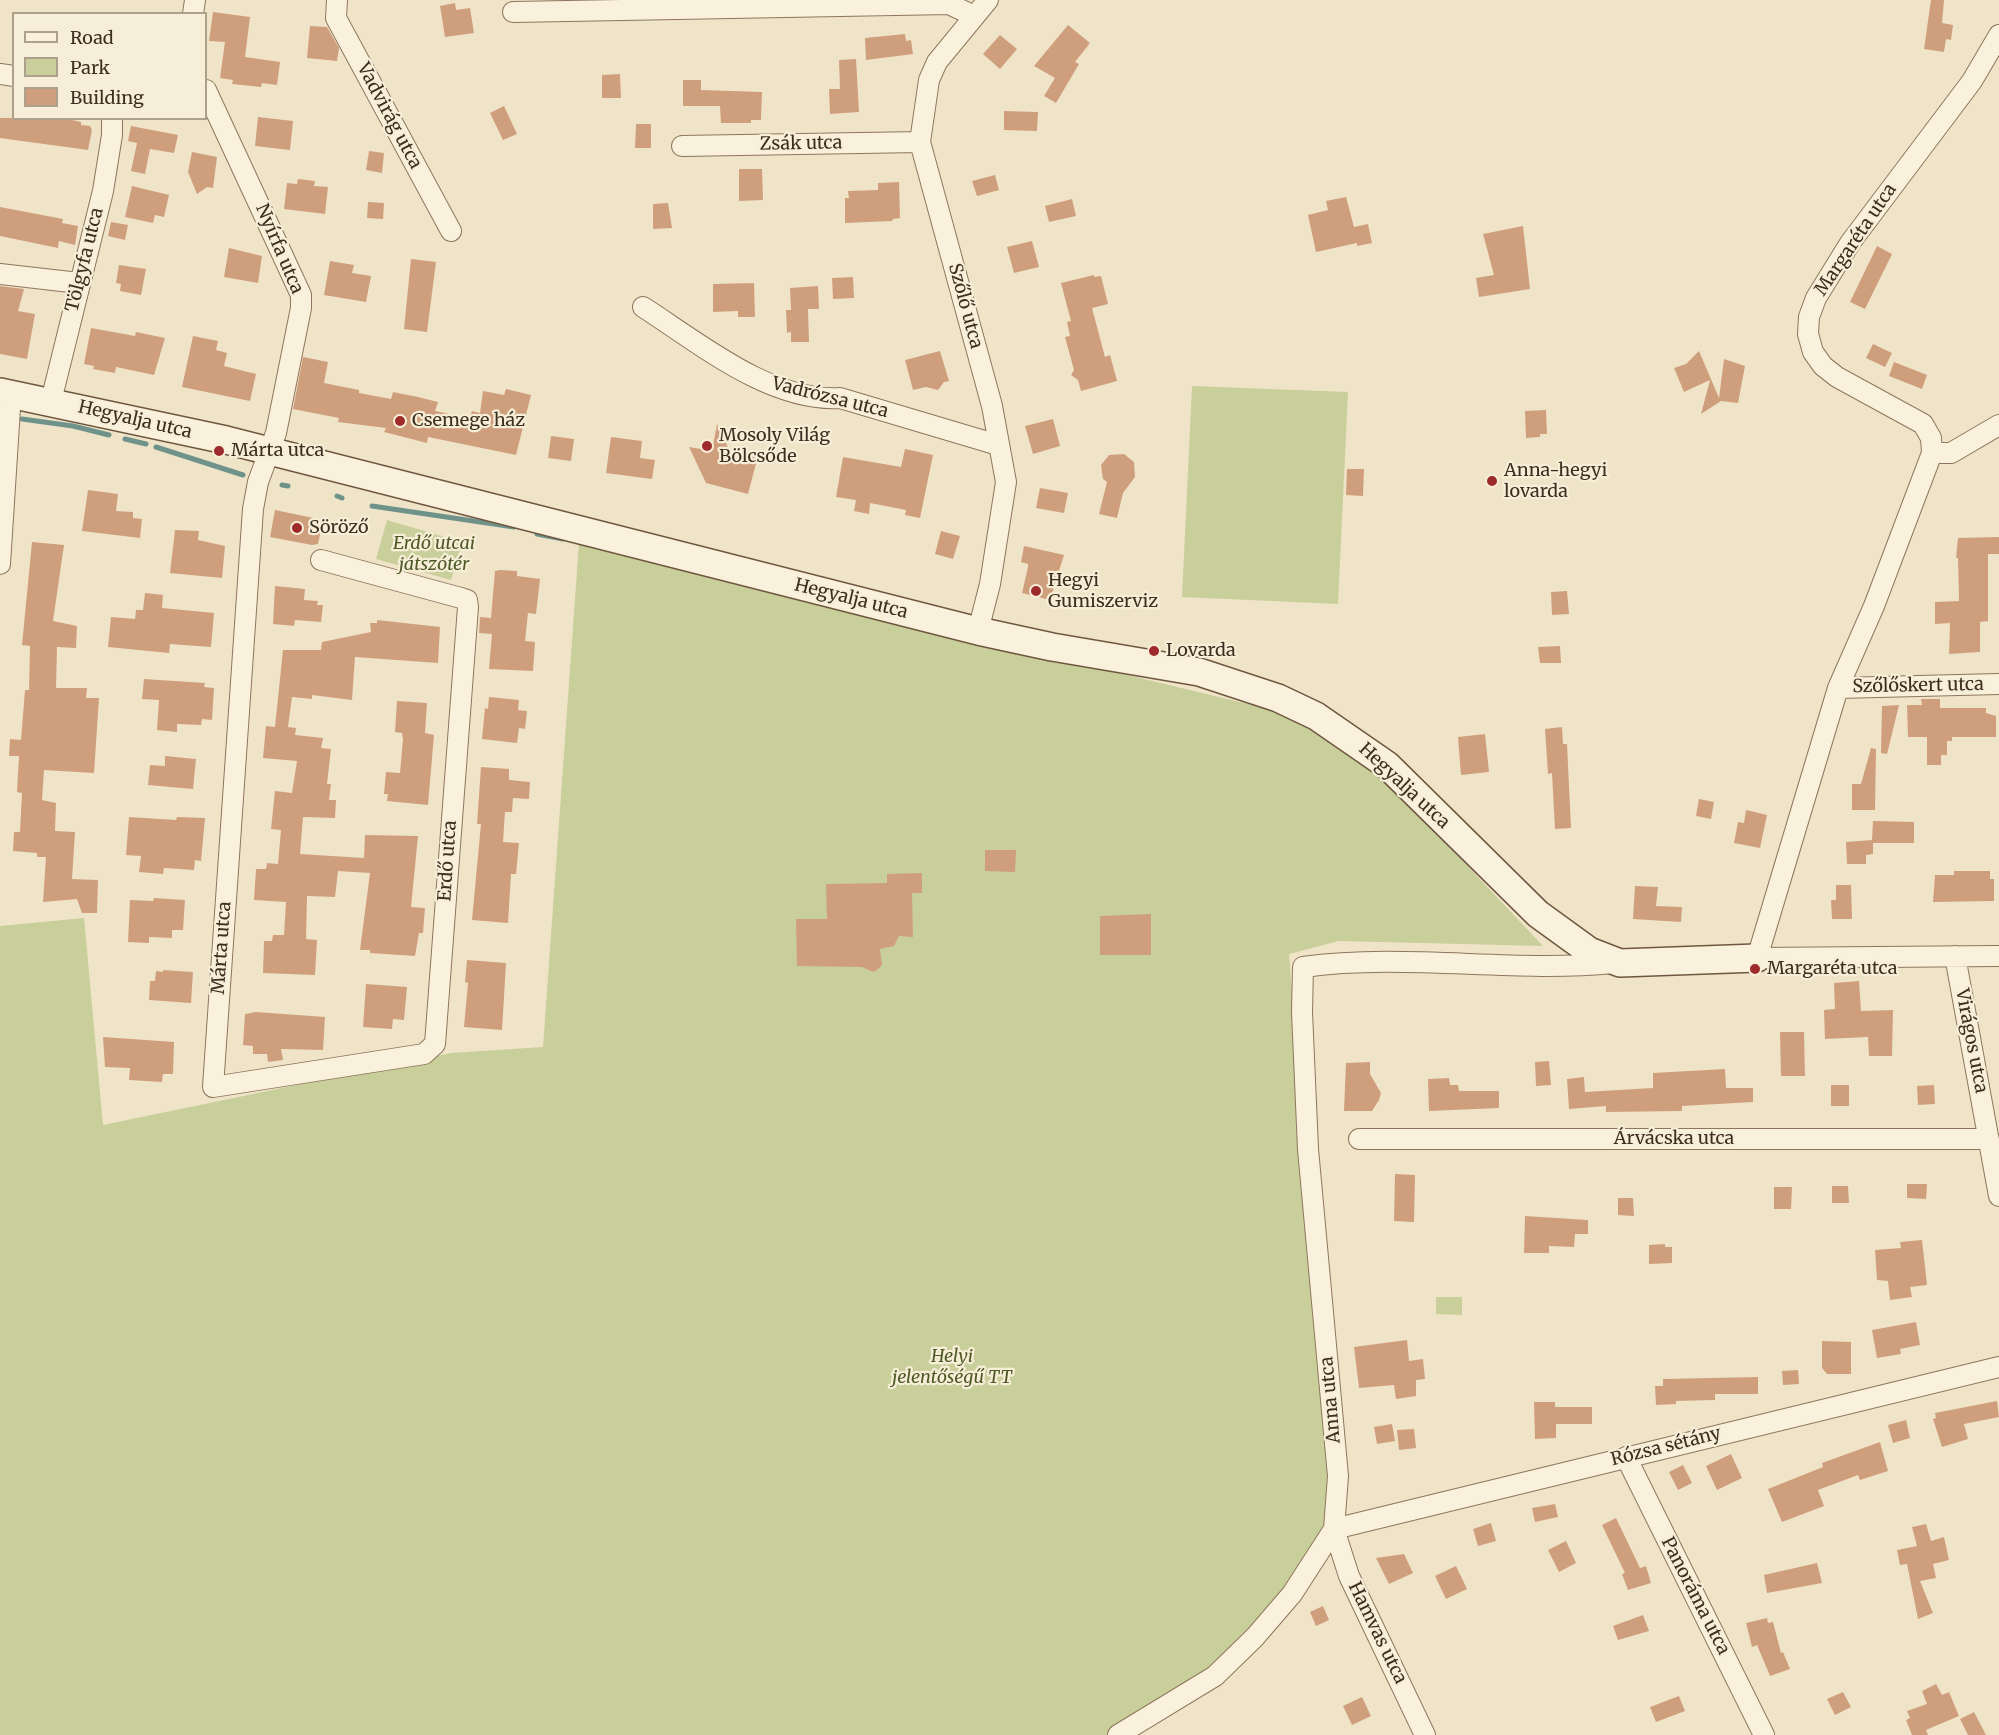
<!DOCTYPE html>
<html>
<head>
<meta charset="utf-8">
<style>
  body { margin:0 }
  #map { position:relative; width:1999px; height:1735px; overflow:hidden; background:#f0e4c8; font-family:Merriweather,serif }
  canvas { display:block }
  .legend { position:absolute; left:12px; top:12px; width:195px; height:108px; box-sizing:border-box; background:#f7eed8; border:2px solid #ada18e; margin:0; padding:8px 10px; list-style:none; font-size:18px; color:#3d2e20 }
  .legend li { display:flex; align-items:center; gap:12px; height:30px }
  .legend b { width:30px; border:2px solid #ada18e }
</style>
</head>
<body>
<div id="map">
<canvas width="1999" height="1735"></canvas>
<ul class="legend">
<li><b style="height:8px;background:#faf1dc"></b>Road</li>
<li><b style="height:16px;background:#c9cf9b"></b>Park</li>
<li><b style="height:16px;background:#cf9f7d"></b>Building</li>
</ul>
</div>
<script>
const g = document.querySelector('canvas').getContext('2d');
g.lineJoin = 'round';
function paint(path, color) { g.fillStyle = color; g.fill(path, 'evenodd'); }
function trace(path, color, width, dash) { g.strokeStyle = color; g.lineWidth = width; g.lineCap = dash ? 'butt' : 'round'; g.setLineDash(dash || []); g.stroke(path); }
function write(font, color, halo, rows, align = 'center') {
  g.font = font + ' Merriweather,serif'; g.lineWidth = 4.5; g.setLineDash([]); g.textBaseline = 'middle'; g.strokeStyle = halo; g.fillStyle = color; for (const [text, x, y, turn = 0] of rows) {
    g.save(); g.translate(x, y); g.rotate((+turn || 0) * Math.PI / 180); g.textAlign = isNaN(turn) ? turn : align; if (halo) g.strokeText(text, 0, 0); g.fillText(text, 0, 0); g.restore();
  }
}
paint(new Path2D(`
  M1192 386 1348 392 1338 604 1182 597Z
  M387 520 462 542 451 580 376 559Z
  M579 543 1302 717 1373 770 1424 820 1543 946 1339 941 1289 954 1334 1529 1215 1676 1118 1735H0V926L84 918 103 1125 451 1053 543 1047Z
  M1436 1297H1462V1315L1436 1314Z`), '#c9cf9b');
trace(new Path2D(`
  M22 419 73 426 109 435
  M125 439 146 444
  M156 447 243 475
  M282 485 288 486
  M337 496 342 498
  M372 506 514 527
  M537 534 563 539`), '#6f938a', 5);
paint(new Path2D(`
  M1931 0H1944L1942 23 1953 25 1951 40 1946 39 1944 52 1924 49Z
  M455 3 456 10 470 8 474 33 445 37 440 6Z
  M213 12 250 17 245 57 280 62 277 85 262 83 261 87 232 84 233 80 220 78 225 42 209 41Z
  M1068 25 1090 43 1075 62 1079 64 1056 103 1044 96 1055 78 1034 66Z
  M310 26 327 27 339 48 337 61 307 58Z
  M905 34 906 41 911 40 913 54 866 60 865 38Z
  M1000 35 1017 49 1000 69 983 54Z
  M856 59 859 112 830 114 829 89H840L839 60Z
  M620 74 621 98H602V75Z
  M683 80H701V90L762 92 761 120H751V123H721L720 106H683Z
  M504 106 517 134 503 140 490 113Z
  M1004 111 1038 112 1037 131 1004 130Z
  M258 117 293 121 290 150 255 146Z
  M0 118H64L81 122V125L90 126 92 130 88 150 0 138Z
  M636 124H651V148H635Z
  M131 126 178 135 174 153 150 149 145 174 131 171 137 143 128 141Z
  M369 151 384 153 382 173 366 170Z
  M192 152 217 157 213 188 207 187 197 194 188 172Z
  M739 169H762L763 200 739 201Z
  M995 175 999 190 977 196 972 181Z
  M298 179 315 181 314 186 328 187 325 214 284 209 287 183 297 184Z
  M899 182 900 218 893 219 892 221 845 223V198H849L848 191 878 190V183Z
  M132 186 169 195 164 217 155 215 153 223 125 217Z
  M1346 197 1354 227 1368 224 1372 243 1357 246V243L1316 252 1308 215 1328 210 1326 201Z
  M1072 199 1076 216 1049 222 1045 206Z
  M368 202 384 203 383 219 367 218Z
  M668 203 672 228 653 229V204Z
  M0 207 63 219 62 223 78 226 75 245 59 241 58 248 0 236Z
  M111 222 128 225 125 240 108 236Z
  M1523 226 1530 289 1479 297 1476 278 1494 275 1483 234Z
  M1032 241 1039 267 1014 273 1007 247Z
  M1877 246 1892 254 1865 309 1850 302Z
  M229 248 262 256 258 283 224 277Z
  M411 259 436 262 427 332 404 329Z
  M330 261 354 265 352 273 371 276 366 302 324 295Z
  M119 265 146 269 141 295 120 291 121 284 116 283Z
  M1094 275V277L1101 276 1108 304 1092 308 1105 357 1110 355 1117 381 1081 391 1078 380 1071 375 1074 370 1065 337 1070 336 1067 322 1071 321 1061 283Z
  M853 277 854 298 833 299 832 278Z
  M754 283 755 317H738V311L713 312V284Z
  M0 286 24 289 18 311 35 314 27 359 0 354Z
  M818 286 819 309H808L809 342H791V332L787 333 786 310H791L790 288Z
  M91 328 135 336 136 332 165 338 154 375 116 367 115 373 93 369 94 366 84 364Z
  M193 336 218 341 216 350 227 353 224 366 256 374 250 401 182 387Z
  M1873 344 1892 353 1885 367 1866 358Z
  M940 351 949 381 944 382 938 390 926 387 913 390 905 360Z
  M1699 351 1719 398 1724 359 1745 366 1738 403 1721 401 1701 414 1710 380 1684 392 1674 368 1686 364Z
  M303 357 328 362 324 383 359 390V393L391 399 393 392 418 397 438 402 435 411 470 418 472 411 480 413 483 391 504 395 506 389 531 395 516 455 428 437 427 443 384 432 386 428 338 422 339 418 293 409Z
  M1894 362 1927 375 1922 389 1889 376Z
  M1546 410 1547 434H1540V437L1526 438 1525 411Z
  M1053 419 1060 446 1033 454 1025 426Z
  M717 424 733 458 758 456 748 494 706 483 689 447 712 451Z
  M551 436 574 439 571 461 548 458Z
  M611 437 642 441 640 458 655 460 652 479 606 473Z
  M905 449 933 455 920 518 905 515 906 510 870 503 869 514 854 511 856 500 836 497 843 457 901 467Z
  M1124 454 1134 462 1135 477 1123 493 1117 518 1099 514 1107 482 1103 479 1101 465 1109 455Z
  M1347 469H1364L1363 496 1346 495Z
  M1040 488 1068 493 1064 513 1036 508Z
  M88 490 118 494 116 511 133 512V518L142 519 140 538 82 531Z
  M275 510 323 520 318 544 312 545 270 537Z
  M175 530 199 531 198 540 225 546 222 578 170 573Z
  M941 531 960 536 953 559 935 554Z
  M1999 537V554H1988V621L1980 622V652L1949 654 1950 623 1935 624V602L1959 601 1958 558H1956L1958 538Z
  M32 542 64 545 53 621 77 626 76 648 57 647 56 688H87L86 698H99L94 773 44 770 42 800 56 803 55 831 75 832 72 879 98 880 97 913H82L77 899 43 902 46 857H37V853L13 851 14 832H20L22 793 17 792 19 756H9L10 739 21 740 25 690H29L30 646 22 645Z
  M1024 546 1064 555 1050 600 1022 593 1028 567V564L1021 562Z
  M500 570 517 571V576L540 579 536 614 528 613 525 641 535 642 533 671 489 669 492 634 479 633 480 617 491 618 495 571Z
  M275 586 305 589 304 600 318 601 317 605H323L321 622 295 620 294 626 273 624Z
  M1567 591 1569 614 1552 615 1551 592Z
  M145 593 163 595 162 608 214 613 211 647 170 644 169 653 108 647 111 617 135 619 136 610H143Z
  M377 620 440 627 438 663 355 657 352 700 312 695V699L292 697 288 727 296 728 295 735 323 738 321 748 331 749 327 784H331L329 800H336L335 818 303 817 300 854 364 858 365 835 418 836 411 907 425 908 423 933H419L415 956 370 953V950H360L370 873 338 871 335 897 307 896 306 939 317 940 315 975 263 973 264 941H272L273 935H284L286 902 254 900 256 869H266L267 863 278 864 281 830 271 829 275 791 292 793 297 761 263 758 266 726 275 727 283 650H321L322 642 371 632 370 623H377Z
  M1560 646 1561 663H1540L1538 647Z
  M144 679 205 683 204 687 214 688 212 720 202 719 201 725 177 724V732L157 730 159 700 142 699Z
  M489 697 519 700 518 710 527 711 525 729 519 728 517 743 482 739 485 708 488 709Z
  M1921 699H1940V708H1986V713L1996 716V737H1952V741H1947V755H1941V765H1927V737H1908L1907 705H1922Z
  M397 701 427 703 425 733 434 735 428 805 387 801 388 794H384L386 772 400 773 403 739 402 733 395 732Z
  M1899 705 1887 754 1881 753 1882 706Z
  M1562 727 1563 744H1567L1571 828 1555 829 1552 773 1548 774 1545 729Z
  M1485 734 1489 772 1461 775 1458 737Z
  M1871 748 1876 749 1875 810H1852V784H1861Z
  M165 756 196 759 193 789 148 785 150 765 165 766Z
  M481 767 509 769V780L530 782 529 799 513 798 512 812H505L503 842 519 843 516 874H511L508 923 472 920 481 824H477Z
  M1699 799 1714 802 1711 819 1696 816Z
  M1746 810 1767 815 1760 848 1734 843 1738 822 1744 823Z
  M129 817 176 820 177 817 205 818 201 861 195 860 194 870 164 868 163 874 139 872 141 856 126 855Z
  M1873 821 1914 822V843H1873V854L1866 855V864H1847L1846 842 1872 840Z
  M985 850H1016L1015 872 985 871Z
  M1954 871H1990V879H1994V901L1933 902 1935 875H1954Z
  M922 873V893H912L913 937 899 936 894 946 880 949 882 965 877 970 873 972 862 967 797 966 796 919H827L826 884 887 883V874Z
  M1836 885H1851L1852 919H1832L1831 900H1836Z
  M1635 886 1658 887 1656 906 1682 907 1681 922 1633 919Z
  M154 898 185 900 183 930H172V938L149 937V943L128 942 130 900 153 901Z
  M1151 914V955H1100V916Z
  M467 960 506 963 502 1030 464 1027 468 983 465 982Z
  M163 970 193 972 191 1003 149 1000 150 981H155L156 971 163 972Z
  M1859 981 1861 1011 1893 1010 1892 1056H1869L1868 1037 1825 1039 1824 1010 1835 1009 1834 983Z
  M366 984 407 987 404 1020 393 1019 392 1029 363 1027Z
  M256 1012 325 1017 323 1050 281 1049 283 1060 268 1062 267 1054H253V1046L243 1045 245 1014Z
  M1780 1032H1804L1805 1076H1781Z
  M103 1037 174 1042 173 1074H163L162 1082 129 1080 130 1068 105 1067Z
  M1549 1061 1551 1085 1536 1086 1535 1062Z
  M1370 1062V1074L1381 1093 1379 1100 1372 1111H1344L1346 1063Z
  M1725 1069 1726 1088H1753V1102L1682 1106V1111L1606 1112V1106L1569 1109 1567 1079 1584 1077 1585 1092 1653 1088V1073Z
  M1449 1078 1450 1085H1458L1459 1091H1499V1108L1429 1111 1428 1079Z
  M1831 1085H1849V1106H1831Z
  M1934 1085 1935 1104 1918 1105 1917 1086Z
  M1395 1174 1415 1175 1414 1222 1394 1221Z
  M1907 1184H1927L1926 1199 1907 1198Z
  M1832 1186H1848L1849 1203H1832Z
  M1774 1187H1792L1791 1209H1774Z
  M1618 1198H1633L1634 1216 1618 1215Z
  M1525 1216 1588 1220V1234H1575L1574 1247 1549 1246V1253H1524Z
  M1922 1240 1927 1285 1910 1287 1912 1297 1890 1300 1888 1281 1877 1280 1875 1250 1901 1248 1900 1242Z
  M1665 1244V1247H1672V1263L1649 1264V1245Z
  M1916 1322 1920 1345 1900 1349 1901 1354 1877 1358 1872 1330Z
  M1407 1340 1409 1361 1423 1359 1425 1379 1416 1380V1396L1396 1399 1394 1385 1359 1388 1354 1347Z
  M1822 1341 1851 1342V1374H1827L1822 1368Z
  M1798 1370 1799 1384 1783 1385 1782 1371Z
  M1758 1377V1394H1715V1400L1676 1401V1404L1656 1405 1655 1386H1663V1379Z
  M1997 1401 1999 1417 1964 1424 1968 1439 1942 1447 1933 1419 1936 1418 1935 1413Z
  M1534 1402H1555V1407H1592V1424H1556V1438L1535 1439Z
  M1906 1420 1910 1438 1893 1443 1888 1425Z
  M1392 1424 1395 1441 1377 1444 1374 1427Z
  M1414 1429 1416 1448 1399 1450 1397 1430Z
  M1880 1442 1888 1471 1860 1480 1858 1475 1818 1490 1824 1506 1782 1522 1768 1489 1823 1467 1822 1463Z
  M1731 1454 1742 1478 1717 1490 1706 1466Z
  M1683 1465 1692 1483 1678 1490 1669 1472Z
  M1555 1504 1558 1517 1535 1522 1532 1508Z
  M1616 1518 1640 1568 1646 1566 1651 1583 1628 1590 1622 1574 1625 1573 1602 1525Z
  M1491 1523 1496 1541 1478 1546 1473 1529Z
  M1926 1524 1931 1541 1944 1537 1949 1560 1933 1564 1936 1578 1920 1581 1933 1613 1918 1619 1907 1564 1900 1565 1897 1550 1917 1546 1912 1527Z
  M1566 1541 1576 1563 1559 1572 1548 1550Z
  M1404 1554 1413 1573 1389 1584 1376 1558Z
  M1817 1563 1822 1583 1767 1593 1764 1575Z
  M1456 1566 1467 1589 1446 1599 1435 1576Z
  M1323 1606 1329 1620 1316 1626 1310 1612Z
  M1643 1615 1649 1631 1618 1640 1613 1626Z
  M1767 1618 1768 1623 1773 1622 1781 1653 1783 1652 1790 1669 1770 1676 1757 1645 1752 1647 1746 1623Z
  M1936 1684 1942 1695 1949 1692 1959 1716 1926 1730 1928 1735H1912L1906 1720 1910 1718 1907 1711 1927 1704 1922 1691Z
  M1843 1692 1851 1707 1835 1715 1827 1699Z
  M1679 1696 1685 1711 1656 1722 1650 1707Z
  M1362 1697 1371 1716 1352 1725 1343 1706Z
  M1974 1712 1986 1735H1968L1960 1719Z`), '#cf9f7d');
const street = new Path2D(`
  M337 0 336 18 451 231
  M513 12 949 4 974 16
  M193 14 195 0
  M1999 35 1972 81 1850 243 1816 298 1809 317 1808 334 1813 352 1823 366 1837 377 1923 424 1931 438 1932 453 1874 606 1838 688 1757 958 1999 956
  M0 74 14 76
  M206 90 301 295V308L276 433 258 482 253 509 213 1087 424 1054 435 1044 468 607 467 600 461 598 321 560
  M682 146 920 142
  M0 274 79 283
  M643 307C699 343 770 402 840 398L998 445
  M51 401 103 191 112 135V118
  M1932 453H1951L1999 425
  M0 564 11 393
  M978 631 990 584 1006 482 992 406 920 142 929 80 937 62 988 0
  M1838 688 1999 684
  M1955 956 1999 1196
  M1359 1139H1989
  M1626 1457 1764 1735
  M1118 1735 1215 1676 1255 1637 1292 1594 1334 1529 1338 1476 1308 1149 1302 1012 1303 967C1406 953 1511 973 1614 963
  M1425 1735 1349 1576 1334 1529 1999 1367`);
const secondary = new Path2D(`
  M0 392 226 440 978 631 1052 647 1199 672 1278 698 1316 716 1387 765 1538 914 1589 951 1620 963 1757 958`);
trace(street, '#8d765c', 22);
trace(secondary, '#6f573f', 30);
trace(street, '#faf1dc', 20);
trace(secondary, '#faf1dc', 27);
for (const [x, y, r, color] of [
  [400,421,6,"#9e2a2b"],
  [707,446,6,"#9e2a2b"],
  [219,451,6,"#9e2a2b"],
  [1492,481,6,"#9e2a2b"],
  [297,528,6,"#9e2a2b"],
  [1036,591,6,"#9e2a2b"],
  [1154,651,6,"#9e2a2b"],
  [1755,969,6,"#9e2a2b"]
]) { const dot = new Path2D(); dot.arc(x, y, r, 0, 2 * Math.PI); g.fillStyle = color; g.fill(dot); trace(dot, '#f7eed8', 2); }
write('18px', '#3d2e20', '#f7eed8', [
  ["Vadvirág utca",389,116,62],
  ["Zsák utca",801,144,-1],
  ["Margaréta utca",1856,240,-56],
  ["Nyírfa utca",279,249,67],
  ["Tölgyfa utca",85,260,-76],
  ["Szőlő utca",965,306,75],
  ["Vadrózsa utca",830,398,14],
  ["Hegyalja utca",135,420,13],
  ["Hegyalja utca",851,599,14],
  ["Szőlőskert utca",1918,686,-1],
  ["Hegyalja utca",1404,786,43],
  ["Erdő utca",448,861,-86],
  ["Márta utca",222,948,-86],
  ["Virágos utca",1971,1041,79],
  ["Árvácska utca",1674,1139],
  ["Anna utca",1331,1400,-95],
  ["Rózsa sétány",1666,1447,-14],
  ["Panoráma utca",1695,1596,63],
  ["Hamvas utca",1377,1633,64]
]);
write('18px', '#3d2e20', '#f7eed8', [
  ["Csemege ház",412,421],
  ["Mosoly Világ",719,436],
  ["Bölcsőde",719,457],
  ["Márta utca",231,451],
  ["Anna-hegyi",1504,471],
  ["lovarda",1504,492],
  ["Söröző",309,528],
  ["Hegyi",1048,581],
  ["Gumiszerviz",1048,602],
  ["Lovarda",1166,651],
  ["Margaréta utca",1767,969]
], 'left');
write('italic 18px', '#4d5a26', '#f7eed8', [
  ["Erdő utcai",434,544],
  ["játszótér",434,565],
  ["Helyi",952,1357],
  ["jelentőségű TT",952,1378]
]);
</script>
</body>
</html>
